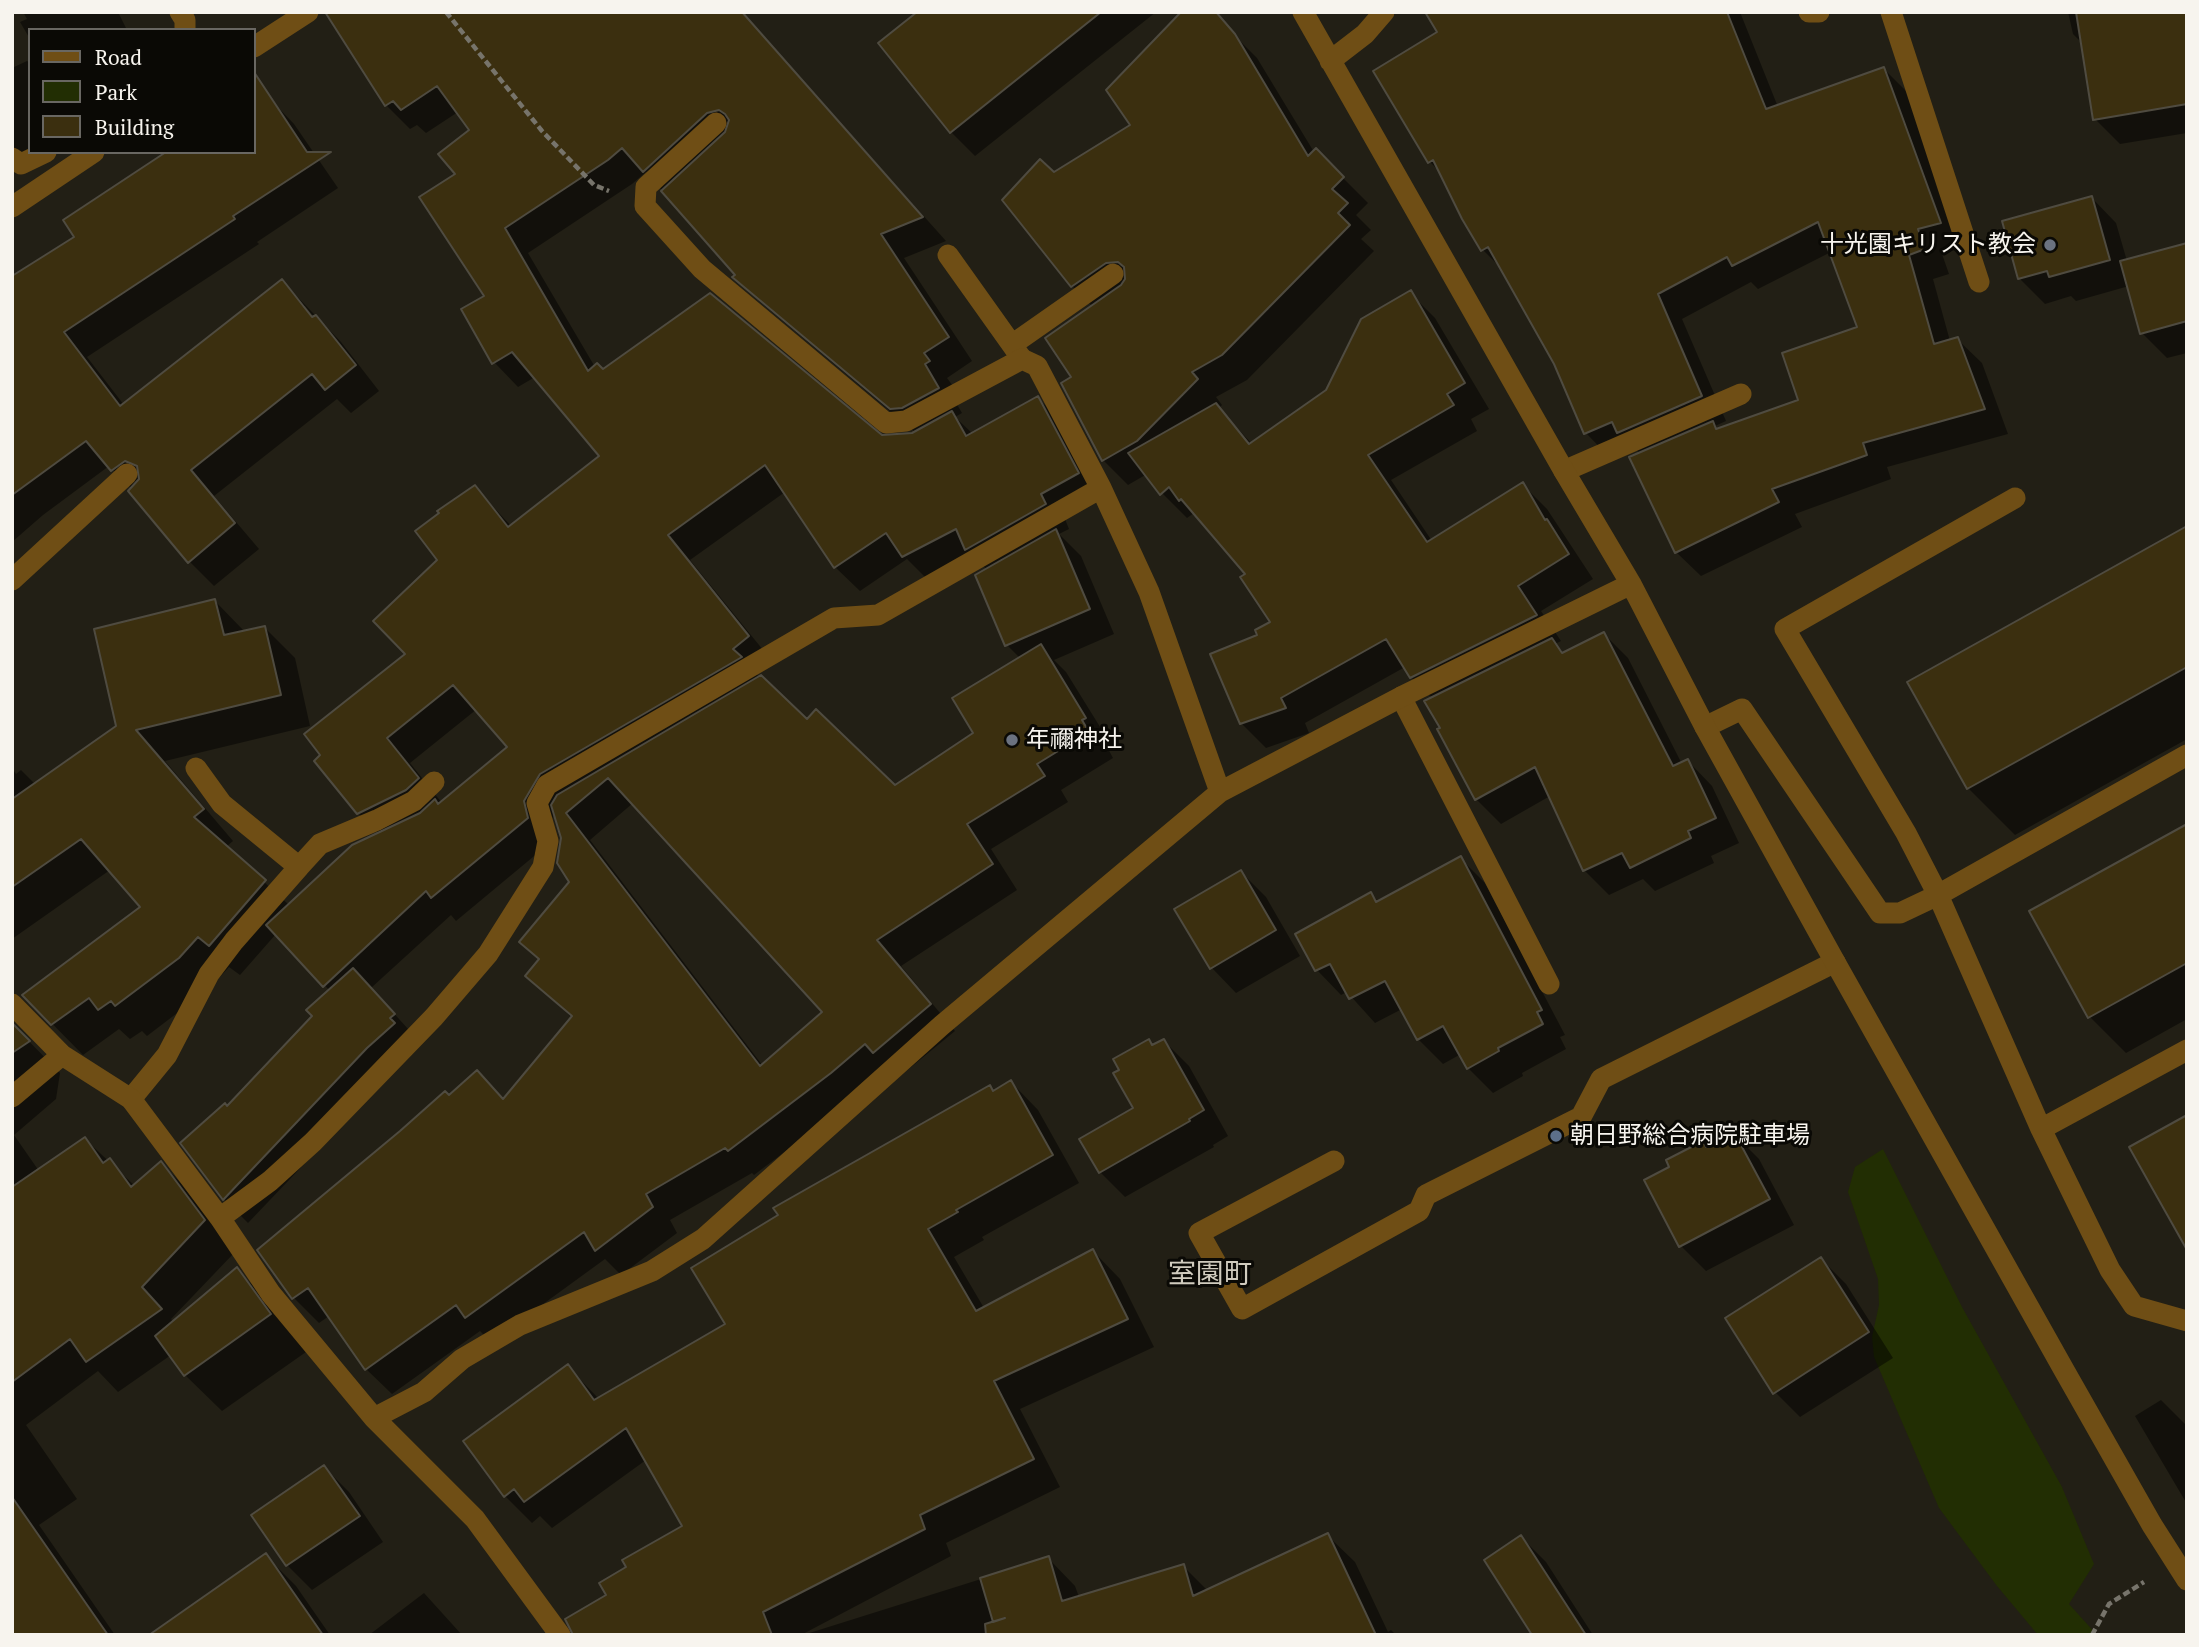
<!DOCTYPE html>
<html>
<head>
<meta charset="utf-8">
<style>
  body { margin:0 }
  #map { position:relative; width:2199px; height:1647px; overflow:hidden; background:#221f15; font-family:"PT Serif",serif }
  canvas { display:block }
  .frame { position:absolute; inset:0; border:14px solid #f7f4ee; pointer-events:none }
  .legend { position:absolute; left:28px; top:28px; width:228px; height:126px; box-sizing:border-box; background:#0a0905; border:2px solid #696762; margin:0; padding:9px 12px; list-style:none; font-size:21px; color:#f7f4ee }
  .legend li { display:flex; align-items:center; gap:14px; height:35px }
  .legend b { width:35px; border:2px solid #696762 }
</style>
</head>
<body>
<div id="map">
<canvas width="2199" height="1647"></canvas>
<div class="frame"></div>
<ul class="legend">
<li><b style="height:9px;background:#6f4e15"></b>Road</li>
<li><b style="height:19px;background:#222e03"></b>Park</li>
<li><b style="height:19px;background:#3b2f0f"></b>Building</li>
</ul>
</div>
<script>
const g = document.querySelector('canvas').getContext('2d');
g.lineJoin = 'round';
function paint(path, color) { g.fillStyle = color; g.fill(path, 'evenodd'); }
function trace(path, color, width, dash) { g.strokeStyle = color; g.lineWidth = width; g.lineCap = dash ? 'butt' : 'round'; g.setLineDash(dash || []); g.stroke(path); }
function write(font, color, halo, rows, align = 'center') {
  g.font = font + ' "PT Serif","Noto Sans JP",serif'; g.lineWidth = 6; g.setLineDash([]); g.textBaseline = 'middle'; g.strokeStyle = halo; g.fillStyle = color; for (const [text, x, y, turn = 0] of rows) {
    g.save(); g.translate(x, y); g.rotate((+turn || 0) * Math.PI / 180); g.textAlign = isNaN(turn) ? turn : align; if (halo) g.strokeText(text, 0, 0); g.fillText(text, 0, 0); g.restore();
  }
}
paint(new Path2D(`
  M1883 1149 1962 1307 2062 1487 2094 1564 2069 1604 2097 1635H2038L1997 1586 1939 1508 1874 1357 1872 1337 1879 1305 1878 1279 1848 1192 1855 1167Z`), '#222e03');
paint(new Path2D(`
  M23 12H118L127 30H30V39L20 22 27 19Z
  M741 12 946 241 904 258 972 361 947 378 953 386 948 389 962 413 955 417 973 434 1038 398 1062 422 1102 498 1065 519 1069 529 1059 534 1081 556 1114 634 1054 660 1066 672 1110 743 1106 745 1113 758 1061 790 1068 802 991 849 1017 890 901 966 955 1031 899 1077 856 1098 754 1175 752 1173 670 1220 677 1233 621 1275 605 1259 491 1342 480 1331 392 1394 366 1369 329 1316 319 1323 294 1298 449 1097 504 1100 572 1018 527 976 540 960 521 942 571 882 555 813 548 826 551 842 456 921 451 915 371 988 418 1040 392 1072 248 1223 224 1199 228 1108 314 1016 330 991 276 934 240 975 229 967 210 988 147 1036 142 1031 130 1039 119 1029 83 1055 25 996 142 907 110 870 12 939V768L16 774 21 770 35 784 118 727 215 601 245 632 264 627 295 658 310 726 165 761 233 841 226 847 289 905 379 834 358 813 440 560 475 487 512 527 602 456 535 377 518 387 494 362 486 296 457 175 472 130 458 112 426 133 417 125 410 129 386 105 333 22ZM646 172 737 276 735 277 759 301 916 433 881 437 603 371 595 367 528 253 632 184ZM785 492 835 567 860 591 907 559 928 580 974 556 987 570 1007 645 1020 658 975 733 894 787 807 721 756 674 772 661 690 560ZM477 709 510 747 442 803 410 763ZM633 803 825 1012 763 1066 590 840Z
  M920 12H1156L975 156 951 132Z
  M1428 12H1740L1778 107 1884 69 1908 93 1965 247 1942 254 1949 274 1933 279 1950 341 1957 339 1982 363 2008 434 1887 467 1891 479 1795 514 1802 527 1701 576 1676 552 1640 454 1634 447 1610 458 1586 433 1555 363 1503 270 1483 250 1441 173 1430 162 1439 33ZM1831 252 1859 328 1801 401 1719 430 1715 426 1726 421 1682 319 1751 282 1758 289Z
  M2068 12H2169L2187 81V133L2120 144 2095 119 2083 44 2073 34Z
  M1232 33 1257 58 1314 152 1316 151 1368 203 1356 215 1371 230 1361 239 1374 251 1247 380 1216 397 1222 405 1219 408 1252 444 1327 391 1410 293 1435 318 1489 409 1471 419 1477 431 1391 480 1432 541 1522 484 1547 509 1593 579 1541 611 1561 641 1555 644 1565 654 1604 634 1628 658 1682 764 1688 761 1712 786 1739 843 1711 856 1714 863 1655 891 1643 879 1609 895 1584 870 1550 796 1501 824 1476 799 1442 728 1432 698 1411 677 1405 667 1305 723 1309 733 1266 748 1241 723 1260 635 1273 622 1247 574 1194 513 1187 518 1162 493 1147 474 1128 485 1103 460 1074 378 1093 307 1072 286 1004 200 1053 174 1133 125Z
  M27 61 30 63V150L12 159V68Z
  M270 99 294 124 338 188 257 242 259 244 87 357 124 405 282 281 341 342 379 391 351 413 337 399 214 496 259 549 214 586 189 561 132 489 109 466 43 515 12 542V278L254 152V109ZM301 306H305L319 323 316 325Z
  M2091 197 2116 223 2127 261 2187 245V353L2167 358 2142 333 2129 286 2076 301 2071 296 2045 304 2020 279 2004 222Z
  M2187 528V739L2015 835 1968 788 1909 682Z
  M2187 826V1019L2126 1053 2090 1017Z
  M1460 858 1485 883 1565 1035 1560 1037 1566 1049 1522 1073 1523 1076 1493 1093 1468 1068 1461 1054 1443 1064 1418 1039 1402 1009 1375 1023 1347 992 1341 995 1317 970 1298 935 1371 895 1379 902Z
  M1241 872 1266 897 1300 956 1236 993 1212 968 1177 910Z
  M12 1024 60 1073 56 1099 14 1135 39 1171 85 1139 135 1186 161 1163 191 1193 235 1252 171 1319 174 1322 237 1270 274 1306 306 1352 222 1411 185 1375 171 1355 118 1392 98 1371 26 1425 77 1499 39 1525 115 1635H12Z
  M1149 1041 1154 1047 1164 1041 1189 1066 1228 1136 1213 1145 1214 1147 1125 1197 1100 1172 1135 1109 1121 1071Z
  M1011 1082 1038 1110 1079 1183 982 1237 984 1240 954 1257 984 1308 1093 1251 1120 1279 1154 1347 1020 1409 1060 1487 946 1543 951 1556 801 1635H574L608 1596 629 1568 684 1527 646 1460 552 1528 540 1516 532 1523 505 1496 568 1367 599 1399 728 1325 989 1087 995 1092Z
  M1734 1134 1759 1159 1794 1225 1706 1271 1681 1246 1671 1167 1702 1143 1708 1148Z
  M1821 1259 1846 1284 1893 1358 1800 1417 1775 1392Z
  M2161 1400 2187 1426V1504L2135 1416Z
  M324 1467 349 1492 383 1542 312 1590 287 1565 254 1515Z
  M1327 1535 1355 1562 1388 1632 1391 1630 1396 1635H803L1048 1558 1075 1586 1079 1597 1183 1566 1208 1591Z
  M1521 1537 1546 1562 1593 1635H1534Z
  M265 1555 296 1586 330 1635H152Z
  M424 1593 462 1635H369Z`), '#0007');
const building = new Path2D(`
  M325 12H742L923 217 881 234 949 337 924 353 930 361 925 364 939 388 902 408 890 409 732 277 735 275 661 191 725 132 729 120 725 114 719 110 707 113 643 172 622 148 608 160 505 228 588 371 597 363 603 369 710 293 882 435 912 433 952 411 966 436 1038 396 1079 473 1041 494 1046 504 965 550 956 529 902 557 886 533 834 568 765 465 668 535 749 636 733 649 742 657 540 774 524 801 528 818 431 898 426 891 323 987 266 925 352 845 420 813 435 799 438 804 507 747 453 685 387 738 419 778 406 790 357 814 314 761 320 755 304 734 405 654 373 621 437 560 415 531 439 513 437 511 475 485 508 527 599 456 512 352 492 364 461 309 484 296 419 197 455 174 438 154 469 130 437 86 401 110 393 101 385 106Z
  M917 12H1101L950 133 878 43Z
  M1181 12H1216L1235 34 1308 156 1316 148 1344 177 1332 189 1348 203 1338 213 1350 225 1222 355 1192 372 1198 379 1137 441 1102 461 1061 383 1071 377 1045 338 1121 285 1125 279 1124 267 1118 262 1106 263 1071 287 1002 200 1040 159 1054 172 1130 125 1106 90Z
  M1425 12H1727L1766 109 1884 67 1941 223 1918 229 1925 249 1909 255 1934 344 1958 337 1985 409 1863 443 1867 455 1772 489 1779 502 1675 553 1629 457 1713 421 1716 429 1798 400 1782 353 1857 327 1818 222 1732 266 1727 257 1658 294 1702 396 1617 433 1612 422 1584 434 1554 364 1488 247 1481 251 1462 219 1433 160 1428 163 1373 71 1437 32Z
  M2076 12H2187V104L2093 120Z
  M254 72 307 152H331L233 216 235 219 64 332 120 406 282 279 312 317 316 315 356 365 325 390 312 374 191 470 235 523 188 563 128 491 139 479 137 466 125 461 111 471 86 441 12 495V276L74 237 63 220 166 152H254Z
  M2092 196 2110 260 2049 277 2047 271 2018 279 2002 221Z
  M2187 243V321L2140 334 2120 261Z
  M1411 290 1465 383 1447 394 1454 405 1368 455 1427 542 1523 482 1545 520 1547 519 1569 554 1518 586 1537 615 1410 678 1386 639 1281 698 1286 708 1240 724 1210 654 1257 635 1255 630 1270 622 1240 577 1245 574 1181 499 1179 501 1169 487 1160 495 1128 453 1216 403 1249 444 1326 390 1361 319Z
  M2187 526V667L1967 789 1907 682Z
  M1056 529 1090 609 1005 646 975 575Z
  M215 599 224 635 265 626 281 695 136 730 204 809 194 817 266 880 209 946 198 937 179 958 115 1006 111 1001 98 1010 89 998 51 1025 22 995 140 907 81 839 12 887V799L116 726 94 629Z
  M1604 632 1673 766 1688 759 1716 818 1688 831 1691 838 1630 868 1622 853 1583 871 1535 767 1475 800 1437 729 1440 728 1424 701 1552 638 1562 653Z
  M1041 644 1086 718 1082 720 1089 732 1037 764 1045 776 967 824 993 864 877 940 931 1004 873 1053 865 1044 831 1073 728 1151 725 1148 646 1194 653 1207 595 1251 584 1232 465 1318 456 1305 365 1370 308 1288 292 1299 257 1250 400 1131 445 1091 449 1095 477 1070 503 1099 572 1016 525 976 539 959 519 942 569 882 557 863 561 838 551 805 557 795 761 675 807 719 816 709 895 785 973 733 952 698ZM608 778 822 1012 760 1066 566 813Z
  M2187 824V963L2088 1018 2029 911Z
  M1461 856 1542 1010 1537 1012 1543 1024 1498 1048 1499 1051 1467 1069 1443 1026 1417 1040 1385 981 1349 999 1330 964 1315 971 1295 934 1371 892 1376 902Z
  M1241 870 1276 930 1210 969 1174 909Z
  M353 968 395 1014 390 1018 395 1023 367 1048 223 1200 180 1143 225 1103 227 1106 312 1016 306 1010Z
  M12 1023 30 1041 12 1053Z
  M1149 1039 1152 1045 1164 1039 1204 1110 1189 1119 1190 1121 1099 1173 1079 1139 1133 1108 1113 1073 1119 1070 1113 1059Z
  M1011 1080 1053 1155 956 1210 958 1212 928 1229 976 1311 1093 1249 1128 1319 994 1381 1034 1459 920 1515 925 1529 763 1612 772 1635H573L565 1619 606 1595 599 1583 626 1567 622 1560 682 1526 626 1428 524 1502 514 1489 504 1497 463 1441 568 1364 594 1400 725 1324 691 1268 778 1215 773 1208 990 1085 993 1091Z
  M2187 1115V1250L2129 1147Z
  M1734 1132 1770 1199 1679 1247 1644 1180 1669 1167 1666 1160 1703 1141 1706 1147Z
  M85 1137 103 1163 110 1158 131 1187 161 1161 205 1220 142 1287 162 1309 86 1362 70 1339 12 1382V1187Z
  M1821 1257 1869 1332 1773 1394 1725 1318Z
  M237 1267 271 1314 184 1376 155 1336Z
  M324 1465 360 1516 286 1566 251 1515Z
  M12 1497 108 1635H12Z
  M1328 1533 1376 1635H986L985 1624 1005 1618 993 1622 980 1578 1049 1556 1062 1601 1184 1564 1193 1596Z
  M1521 1535 1586 1635H1532L1484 1560Z
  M266 1553 323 1635H149Z`);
paint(building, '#3b2f0f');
trace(building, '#4f4b40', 2);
trace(new Path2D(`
  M446 12 542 131 594 185 609 191
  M2092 1635 2109 1604 2144 1582`), '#77746b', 4.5, [7, 3.5]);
trace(new Path2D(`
  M180 12 185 20V30
  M1891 12 1979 282
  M12 158 21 164 46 152
  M948 255 1022 359
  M1013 344 1113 274
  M1564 471 1741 394
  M2015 498 1785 629 1906 833 1938 895 2041 1129 2110 1270 2134 1306 2187 1321
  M12 580 127 474
  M1401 697 1549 984
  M1705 727 1742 709 1880 913H1900L1938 895 2187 755
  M299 867 320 844 377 820 414 801 434 782
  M131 1099 167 1055 209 974 234 941 299 867 222 804 196 768
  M2041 1129 2187 1050
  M1334 1161 1199 1233 1242 1309 1419 1211 1426 1195 1581 1117 1601 1079 1835 962`), '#6f4e15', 21);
trace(new Path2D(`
  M1303 12 1564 471 1631 584 1705 727 1835 962 2064 1370 2152 1525 2187 1580
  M1809 12H1819
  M254 47 308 12
  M1330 61 1365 34 1384 12
  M716 123 646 187 645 206 702 269 886 423 906 421 1022 359 1037 366 1101 488 1149 592 1220 792
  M12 207 94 152
  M12 1004 62 1055 131 1099 220 1218 271 1294 374 1418 475 1519 560 1635
  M12 1097 62 1055
  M220 1218 270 1181 313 1142 434 1017 488 954 543 867 548 841 537 803 547 785 834 618 878 615 1101 488
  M374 1418 424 1392 462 1359 520 1325 652 1271 703 1239 942 1025 1220 792 1401 697 1631 584`), '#6f4e15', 21);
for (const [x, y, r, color] of [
  [2050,245,7,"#6b7280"],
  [1012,740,7,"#6b7280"],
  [1556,1136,7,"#5c6f8a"]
]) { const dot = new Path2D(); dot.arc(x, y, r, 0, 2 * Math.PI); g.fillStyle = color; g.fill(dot); trace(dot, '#0a0905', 2.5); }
write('24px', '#f7f4ee', '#0a0905', [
  ["十光園キリスト教会",2036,245,"right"],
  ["年禰神社",1026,740],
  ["朝日野総合病院駐車場",1570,1136]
], 'left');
write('28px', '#d0cbbe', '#0a0905', [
  ["室園町",1210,1275]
]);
</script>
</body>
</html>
